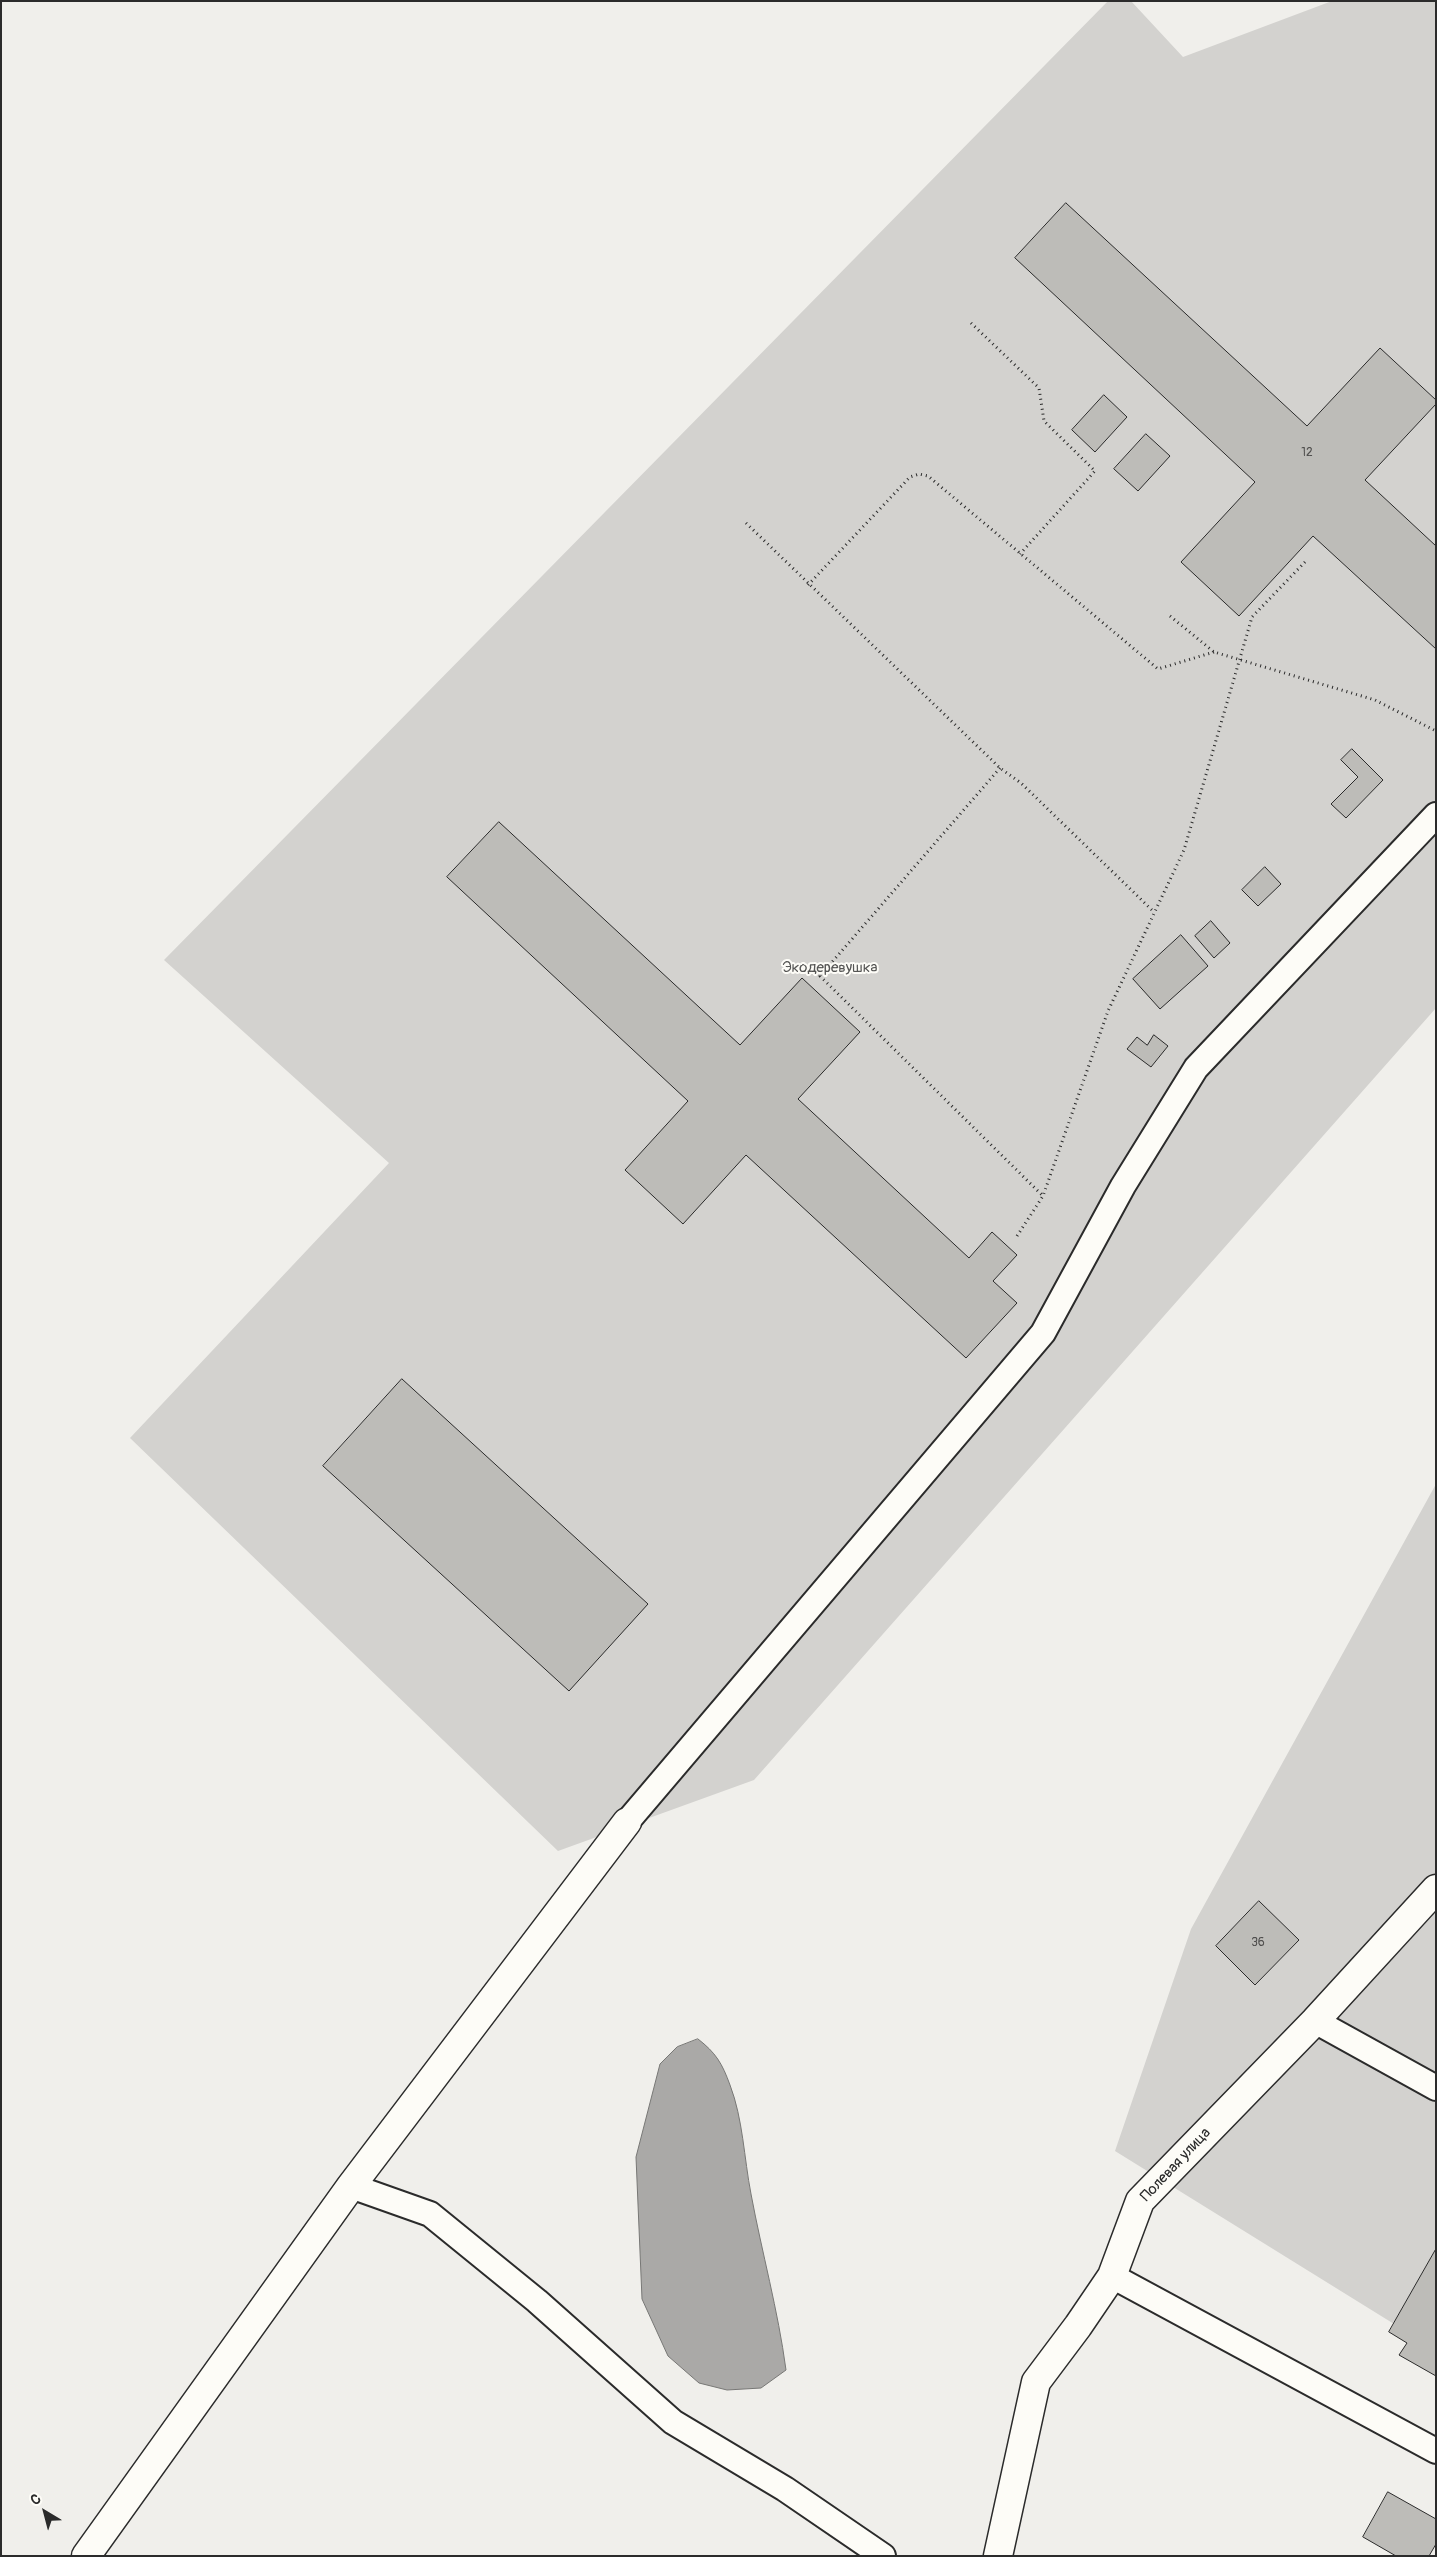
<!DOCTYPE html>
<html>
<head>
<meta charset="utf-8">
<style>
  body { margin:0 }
  #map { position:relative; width:1437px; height:2557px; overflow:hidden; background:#f0efeb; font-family:Pangolin,sans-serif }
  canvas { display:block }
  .frame { position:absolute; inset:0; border:2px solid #2b2b2b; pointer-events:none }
  .north { position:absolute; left:20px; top:2487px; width:50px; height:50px; -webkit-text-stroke:4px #fdfcf7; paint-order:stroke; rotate:323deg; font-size:14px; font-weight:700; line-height:20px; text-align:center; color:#2b2b2b }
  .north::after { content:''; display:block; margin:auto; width:18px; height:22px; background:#2b2b2b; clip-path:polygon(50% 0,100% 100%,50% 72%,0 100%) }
</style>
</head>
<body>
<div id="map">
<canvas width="1437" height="2557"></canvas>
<div class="frame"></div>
<div class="north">С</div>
</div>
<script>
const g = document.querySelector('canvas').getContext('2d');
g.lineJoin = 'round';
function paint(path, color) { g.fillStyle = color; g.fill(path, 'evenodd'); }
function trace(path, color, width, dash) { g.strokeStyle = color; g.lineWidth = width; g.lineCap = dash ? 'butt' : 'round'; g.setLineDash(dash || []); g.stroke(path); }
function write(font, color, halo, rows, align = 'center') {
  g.font = font + ' Pangolin,sans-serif'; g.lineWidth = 4; g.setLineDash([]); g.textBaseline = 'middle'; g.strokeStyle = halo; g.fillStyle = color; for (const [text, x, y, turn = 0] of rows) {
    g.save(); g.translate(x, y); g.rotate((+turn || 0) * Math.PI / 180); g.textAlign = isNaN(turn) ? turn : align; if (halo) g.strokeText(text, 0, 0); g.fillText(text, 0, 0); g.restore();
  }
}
paint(new Path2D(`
  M1108 1H1131L1183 57 1332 1H1436V1008L754 1780 558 1851 130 1438 389 1163 164 960Z
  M1436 1484V2350L1115 2151 1191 1929Z`), '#d3d2cf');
const water = new Path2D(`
  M698 2039C716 2053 722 2063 730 2085 743 2119 744 2158 751 2194 762 2253 778 2310 786 2370L761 2388 727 2390 699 2383 668 2356 642 2299 636 2157 660 2064 677 2047Z`);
paint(water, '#aaa9a7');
trace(water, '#777775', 1);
const building = new Path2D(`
  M1066 203 1307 426 1380 348 1436 400V404L1365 480 1436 546V649L1313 536 1239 616 1181 562 1255 482 1015 258Z
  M1104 395 1127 417 1095 452 1072 430Z
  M1146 434 1170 456 1138 491 1114 469Z
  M1352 749 1383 780 1346 818 1331 804 1358 777 1341 760Z
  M499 822 740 1045 802 978 860 1032 798 1099 969 1258 992 1232 1017 1255 993 1281 1017 1303 966 1358 746 1155 683 1224 625 1170 688 1101 447 877Z
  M1265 867 1281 884 1258 906 1242 890Z
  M1211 921 1230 943 1214 958 1195 936Z
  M1181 935 1208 966 1160 1009 1133 979Z
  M1154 1035 1168 1046 1151 1067 1127 1049 1137 1037 1147 1045Z
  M402 1379 648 1604 569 1691 323 1466Z
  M1259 1901 1299 1940 1255 1985 1216 1946Z
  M1436 2249V2376L1399 2355 1407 2343 1389 2332Z
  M1388 2492 1436 2519V2544L1429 2556H1396L1363 2537Z`);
paint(building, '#bdbcb8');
trace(building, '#2b2b2b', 1);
const service = new Path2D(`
  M627 1822 1043 1333 1123 1186 1196 1068 1436 815
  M1315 2021 1436 2088
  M351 2186 430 2214 537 2301 673 2422 785 2489 883 2556
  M1112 2276 1436 2451`);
const minor = new Path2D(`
  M86 2556 351 2186 627 1822
  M998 2556 1036 2382 1078 2326 1112 2276 1140 2201 1315 2021 1436 1889`);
trace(service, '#2b2b2b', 28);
trace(minor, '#2b2b2b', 31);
trace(new Path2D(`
  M971 323 1039 388 1044 421 1095 471 1020 554
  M746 523 1000 768 1021 783 1154 912
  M808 585 910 477 919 474 928 476 1158 669 1214 652
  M1170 616 1214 652 1375 700 1436 731
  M1000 768 820 976 1043 1196
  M1017 1236 1043 1196 1108 1011 1184 850 1252 617 1305 562`), '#2b2b2b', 3, [1, 4]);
trace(service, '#fdfcf7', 24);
trace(minor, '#fdfcf7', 28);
write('12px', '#504f4e', null, [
  ["12",1307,453],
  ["36",1258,1943]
]);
write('15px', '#555554', '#fdfcf7', [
  ["Экодеревушка",830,968]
]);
write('15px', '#2b2b2b', '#fdfcf7', [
  ["Полевая улица",1176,2165,-47]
]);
</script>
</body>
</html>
